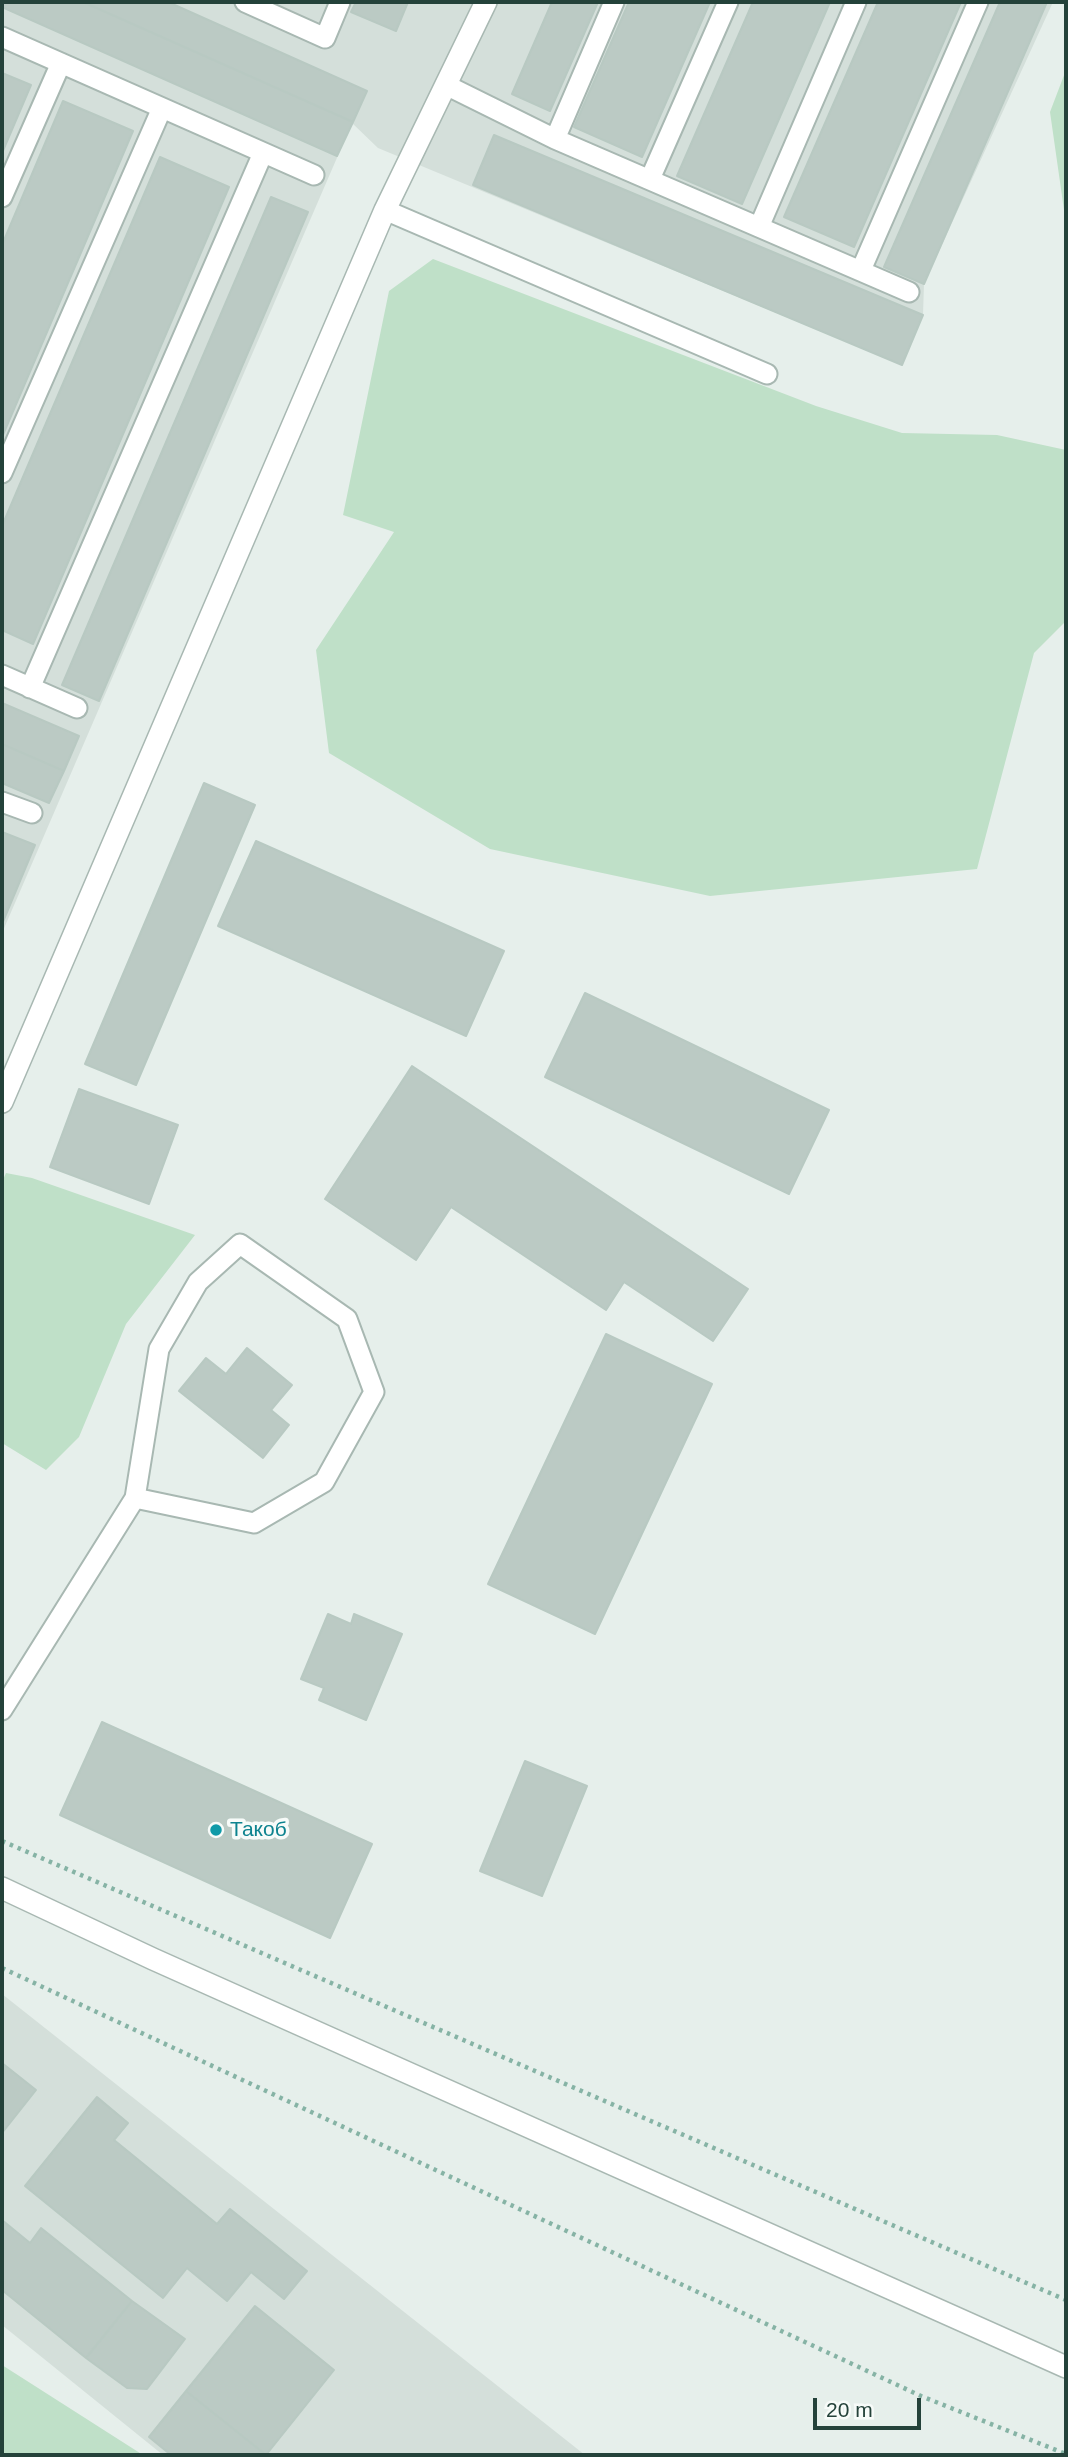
<!DOCTYPE html>
<html>
<head>
<meta charset="utf-8">
<style>
  body { margin:0 }
  #map { position:relative; width:1068px; height:2457px; overflow:hidden; background:#e6efeb; font-family:Helvetica,sans-serif }
  canvas { display:block }
  .frame { position:absolute; inset:0; border:4px solid #24423a; pointer-events:none }
  .scale { position:absolute; left:813px; top:2398px; width:108px; height:32px; box-sizing:border-box; border:4px solid #24423a; border-top:0; padding-left:9px; font-size:21px; line-height:24px; white-space:nowrap; color:#24423a; -webkit-text-stroke:5px #f7fbf9; paint-order:stroke }
</style>
</head>
<body>
<div id="map">
<canvas width="1068" height="2457"></canvas>
<div class="frame"></div>
<div class="scale">20 m</div>
</div>
<script>
const g = document.querySelector('canvas').getContext('2d');
g.lineJoin = 'round';
function paint(path, color) { g.fillStyle = color; g.fill(path, 'evenodd'); }
function trace(path, color, width, dash) { g.strokeStyle = color; g.lineWidth = width; g.lineCap = dash ? 'butt' : 'round'; g.setLineDash(dash || []); g.stroke(path); }
function write(font, color, halo, rows, align = 'center') {
  g.font = font + ' Helvetica,sans-serif'; g.lineWidth = 7; g.setLineDash([]); g.textBaseline = 'middle'; g.strokeStyle = halo; g.fillStyle = color; for (const [text, x, y, turn = 0] of rows) {
    g.save(); g.translate(x, y); g.rotate((+turn || 0) * Math.PI / 180); g.textAlign = isNaN(turn) ? turn : align; if (halo) g.strokeText(text, 0, 0); g.fillText(text, 0, 0); g.restore();
  }
}
paint(new Path2D(`
  M2 2H1053L924 284 923 315 902 365 378 148 352 123 2 933Z
  M2 1994 585 2455H163L2 2325Z`), '#d4dfda');
paint(new Path2D(`
  M1066 70V224L1050 112Z
  M433 259 816 406 902 433 997 435 1066 450V621L1034 653 977 869 710 896 490 849 329 753 316 650 394 532 343 515 389 291Z
  M6 1173 32 1178 195 1235 126 1324 79 1437 46 1470 2 1443V1182Z
  M2 2365 143 2455H2Z`), '#bfe0c8');
const building = new Path2D(`
  M2 2H83L353 122 337 156 2 7Z
  M83 2H168L367 91 353 122Z
  M356 2H408L396 31 351 12Z
  M552 2H598L550 111 512 94Z
  M629 2H710L642 157 574 127Z
  M753 2H830L742 204 677 176Z
  M878 2H961L854 247 784 217Z
  M1000 2H1047L924 284 884 267Z
  M2 73 31 85 2 153Z
  M63 101 133 131 2 437V245Z
  M494 135 923 315 902 365 473 185Z
  M160 157 229 187 33 644 2 630V526Z
  M271 197 308 212 99 701 62 685Z
  M2 703 79 736 64 771 2 744Z
  M2 744 64 771 49 803 2 783Z
  M204 783 255 805 136 1085 85 1064Z
  M2 832 35 845 2 924Z
  M256 841 504 951 466 1036 218 926Z
  M585 993 829 1110 789 1194 545 1077Z
  M412 1066 748 1289 713 1341 624 1282 606 1310 451 1207 416 1260 325 1199Z
  M79 1089 178 1125 149 1204 50 1167Z
  M606 1334 712 1384 595 1634 488 1584Z
  M247 1348 292 1385 271 1410 289 1425 263 1458 179 1391 206 1358 226 1374Z
  M328 1614 351 1624 354 1614 402 1634 366 1720 319 1700 324 1688 301 1679Z
  M102 1722 372 1844 330 1938 60 1815Z
  M525 1761 587 1786 542 1896 480 1871Z
  M2 2063 36 2090 2 2133Z
  M97 2097 128 2123 114 2140 217 2224 230 2209 307 2271 284 2299 251 2272 227 2301 187 2268 163 2298 25 2186Z
  M2 2220 30 2243 41 2228 132 2301 86 2358 2 2290Z
  M132 2301 185 2339 147 2389 127 2388 86 2358Z
  M255 2306 334 2370 266 2455 186 2391Z
  M186 2391 266 2455H171L149 2437Z`);
paint(building, '#bbcac4');
trace(building, '#b8c9c2', 2);
const service = new Path2D(`
  M245 2 325 38 340 2
  M2 37 314 175
  M446 85 555 139 909 292
  M555 139 614 2
  M650 179 728 2
  M2 197 61 63
  M385 210 767 374
  M759 227 856 2
  M861 270 978 2
  M2 473 162 108
  M2 675 77 708
  M30 688 263 153
  M2 802 32 813
  M2 1710 135 1498 159 1349 198 1282 240 1244 347 1319 374 1392 324 1482 254 1523 135 1498`);
const minor = new Path2D(`
  M2 1102 385 210 486 2
  M2 1888 153 1959 1066 2367`);
trace(service, '#a8b8b2', 23);
trace(minor, '#a8b8b2', 24);
trace(new Path2D(`
  M2 1841 1066 2300
  M2 1968 921 2396 1066 2454`), '#86b3a5', 4.5, [3.5, 5]);
trace(service, '#fff', 19);
trace(minor, '#fff', 21);
for (const [x, y, r, color] of [
  [216,1830,7,"#0f9aa8"]
]) { const dot = new Path2D(); dot.arc(x, y, r, 0, 2 * Math.PI); g.fillStyle = color; g.fill(dot); trace(dot, '#f7fbf9', 2.5); }
write('21px', '#0d838f', '#f7fbf9', [
  ["Такоб",230,1830]
], 'left');
</script>
</body>
</html>
